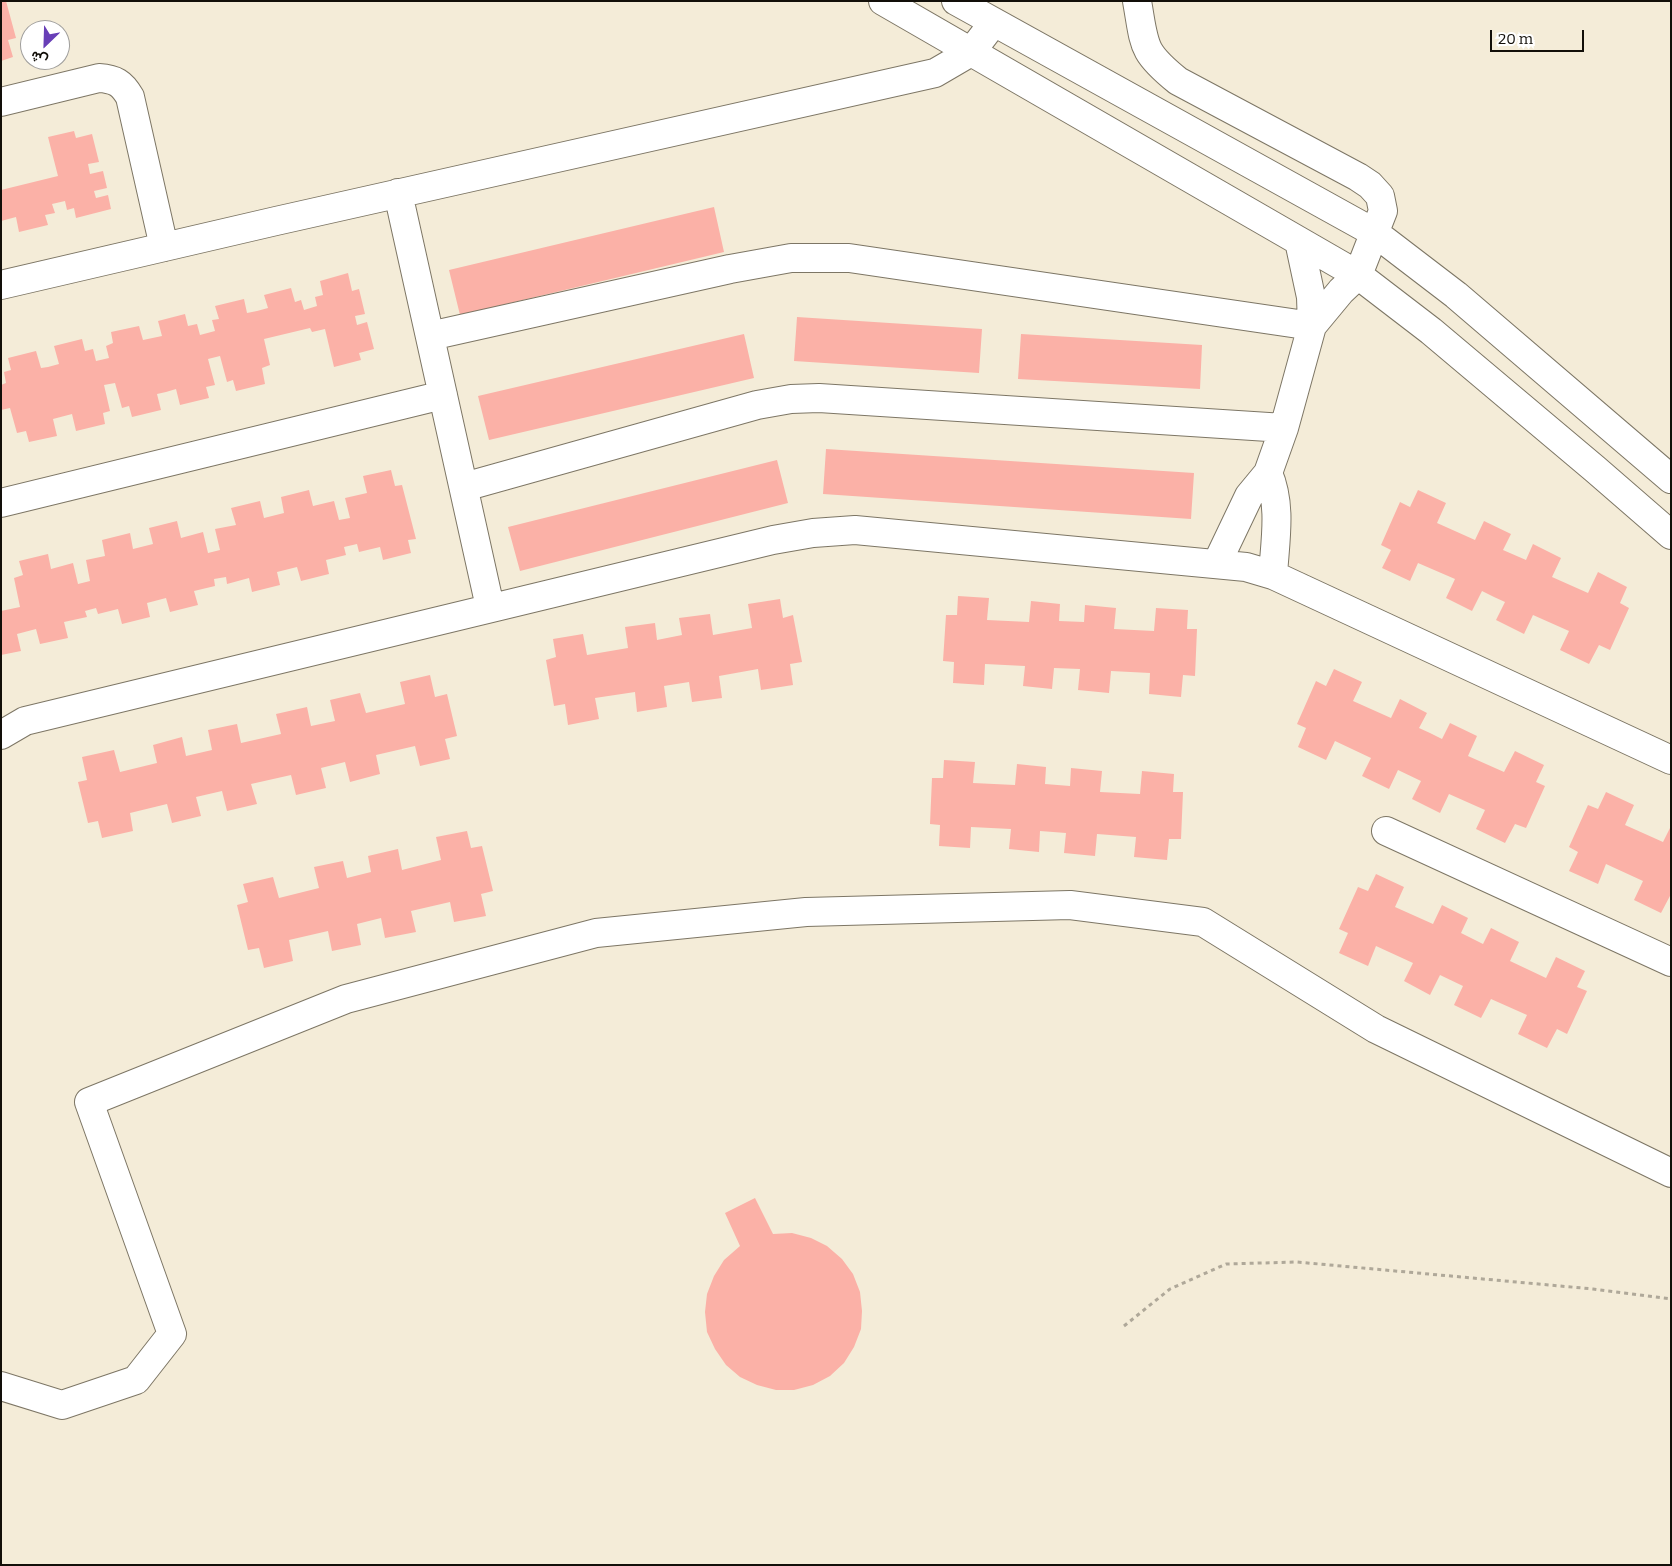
<!DOCTYPE html>
<html>
<head>
<meta charset="utf-8">
<style>
  body { margin:0 }
  #map { position:relative; width:1672px; height:1566px; overflow:hidden; background:#f4ecd8; font-family:Bitter,Vazirmatn,serif }
  canvas { display:block }
  .frame { position:absolute; inset:0; border:2px solid #120f09; pointer-events:none }
  .north { position:absolute; left:20px; top:20px; width:50px; height:50px; box-sizing:border-box; background:#fff; border:1px solid #a09f9d; border-radius:50%; rotate:204deg; font-size:14px; font-weight:700; line-height:20px; text-align:center; color:#120f09 }
  .north::after { content:''; display:block; margin:auto; width:18px; height:22px; background:#683fb7; clip-path:polygon(50% 0,100% 100%,50% 72%,0 100%) }
  .scale { position:absolute; left:1490px; top:30px; width:94px; height:22px; box-sizing:border-box; border:2px solid #120f09; border-top:0; padding-left:6px; font-size:15px; line-height:18px; white-space:nowrap; color:#120f09; -webkit-text-stroke:4px #fff; paint-order:stroke }
</style>
</head>
<body>
<div id="map">
<canvas width="1672" height="1566"></canvas>
<div class="frame"></div>
<div class="north">ش</div>
<div class="scale">20 m</div>
</div>
<script>
const g = document.querySelector('canvas').getContext('2d');
g.lineJoin = 'round';
function paint(path, color) { g.fillStyle = color; g.fill(path, 'evenodd'); }
function trace(path, color, width, dash) { g.strokeStyle = color; g.lineWidth = width; g.lineCap = dash ? 'butt' : 'round'; g.setLineDash(dash || []); g.stroke(path); }
paint(new Path2D(`
  M1 1H6L16 38 8 40 13 57 1 61Z
  M74 131 76 138 92 134 99 162 88 164 90 174 103 171 107 188 94 191 96 198 108 195 111 209 76 218 74 208 67 210 65 201 52 204 55 213 45 215 48 225 19 232 16 217 1 221V190L58 176 48 137Z
  M714 207 724 252 460 315 449 270Z
  M348 273 352 291 359 289 365 314 355 316 357 325 367 322 374 349 359 353 361 360 334 367 325 329 312 332 310 328 264 339 270 365 262 368 265 384 236 391 233 380 227 382 220 356 208 359 215 385 206 387 209 398 180 405 176 389 166 392 157 394 161 410 132 417 129 406 122 408 115 383 104 385 110 411 103 413 105 424 76 431 72 414 53 419 57 436 29 442 26 431 17 433 10 408 1 410V385L6 383 4 372 11 370 8 358 36 351 41 368 48 367 59 364 54 346 82 339 85 351 93 349 96 361 109 358 106 346 113 343 111 332 139 326 143 340 162 336 158 321 185 314 188 326 197 324 200 335 215 331 212 320 219 319 215 306 244 299 247 313 257 311 268 308 264 295 291 288 295 302 301 300 304 310 317 306 315 297 323 295 320 281Z
  M797 317 982 329 979 373 794 361Z
  M744 334 754 378 489 440 478 396Z
  M1021 334 1202 345 1200 389 1018 379Z
  M826 449 1194 473 1191 519 823 494Z
  M777 460 788 503 520 571 508 527Z
  M391 470 395 486 402 485 416 539 408 540 411 553 383 560 380 547 359 552 357 544 344 547 346 555 326 560 329 574 301 581 297 567 277 572 280 585 252 592 249 578 227 584 226 577 214 579 215 586 194 591 198 605 170 612 166 598 147 603 150 617 122 624 118 609 98 614 96 608 85 611 87 617 64 622 68 638 40 644 36 629 17 634 21 651 1 655V611L20 607 14 578 23 575 19 561 48 554 51 569 73 563 78 584 90 581 86 560 105 556 102 540 130 533 133 549 153 544 149 528 177 521 181 538 203 532 208 553 220 550 215 529 236 525 231 508 260 501 264 518 284 513 281 497 309 490 313 506 334 501 339 520 350 518 345 498 367 493 363 476Z
  M1418 490 1446 503 1437 523 1475 540 1484 521 1511 534 1503 550 1526 560 1533 544 1561 558 1552 577 1588 593 1598 572 1627 587 1620 603 1629 608 1610 650 1599 645 1589 664 1560 650 1569 631 1533 615 1524 634 1496 620 1505 602 1494 597 1482 591 1472 611 1446 598 1455 579 1418 563 1410 581 1382 568 1391 550 1381 545 1400 502 1410 507Z
  M958 596 989 598 987 620 1029 622 1031 601 1060 604 1059 621 1084 622 1085 605 1116 608 1114 629 1154 631 1156 608 1188 610 1187 629H1197L1195 676 1183 675 1181 697 1149 694 1150 673 1111 671 1109 693 1078 690 1080 669 1054 668 1052 689 1023 686 1025 666 985 664 984 685 953 683 954 662 943 661 946 615H957Z
  M780 599 783 618 793 615 802 662 790 664 793 685 761 690 758 669 719 676 722 698 692 702 689 682 664 686 667 707 637 712 635 692 595 698 599 719 568 725 565 704 554 706 546 660 556 657 553 639 583 634 587 655 628 648 625 627 655 623 657 640 682 635 679 618 710 614 713 635 752 628 748 604Z
  M1334 669 1362 682 1353 701 1391 718 1400 699 1427 713 1419 728 1430 733 1442 739 1450 723 1477 736 1468 756 1504 772 1515 751 1544 765 1536 782 1545 786 1526 828 1515 824 1505 843 1476 829 1485 810 1449 794 1440 813 1412 799 1421 781 1398 770 1389 789 1362 776 1371 758 1335 741 1326 760 1298 747 1306 728 1297 724 1316 681 1326 686Z
  M430 675 435 697 447 694 457 736 445 739 450 759 420 766 415 746 376 755 380 774 350 782 345 762 321 768 326 788 296 795 291 775 251 784 257 804 227 811 222 791 196 797 201 816 172 823 167 804 130 813 133 831 102 838 98 821 88 823 78 782 87 780 82 757 114 750 120 772 157 763 153 745 182 737 186 756 212 750 208 730 237 724 241 743 281 734 276 714 307 707 311 726 335 721 330 700 360 693 366 713 405 704 400 682Z
  M944 760 975 762 973 783 1015 785 1017 764 1046 767 1045 784 1070 786 1071 768 1102 771 1100 792 1140 794 1142 771 1174 774 1173 792H1183L1181 839H1169L1167 860 1134 857 1136 837 1097 834 1095 856 1064 853 1066 833 1040 831 1039 852 1009 849 1011 829 971 827 970 848 939 846 940 825 930 824 932 778H943Z
  M1606 792 1634 805 1625 825 1663 842 1671 826V894L1661 913 1634 900 1643 881 1606 864 1598 884 1569 871 1578 852 1569 847 1588 805 1598 809Z
  M467 831 471 848 482 846 493 891 481 894 486 916 454 922 450 902 411 911 416 932 385 938 381 918 357 924 361 945 332 951 328 931 289 940 293 961 264 968 259 948 248 950 237 905 248 902 243 884 273 877 279 898 319 888 314 867 343 861 347 878 371 872 368 856 398 849 402 870 441 860 436 837Z
  M1376 874 1404 887 1395 907 1433 924 1442 905 1468 918 1461 933 1483 944 1491 928 1519 942 1510 961 1546 978 1556 957 1585 971 1577 987 1587 991 1567 1034 1557 1029 1547 1048 1518 1034 1527 1015 1491 999 1481 1018 1454 1005 1463 986 1440 975 1430 995 1404 981 1413 963 1376 946 1368 966 1339 953 1348 933 1339 929 1358 887 1368 891Z
  M755 1198 773 1234 792 1233 811 1238 827 1246 842 1259 853 1274 860 1292 862 1311 861 1329 854 1347 844 1363 830 1376 813 1385 794 1390H776L757 1385 740 1377 726 1365 715 1349 707 1332 705 1312 707 1294 714 1276 724 1260 740 1246 725 1213Z`), '#fbb1a7');
const minor = new Path2D(`
  M883 1 1358 275 1431 331 1595 469 1671 535
  M956 1 1375 233 1456 295 1671 479
  M1137 1C1145 46 1141 51 1178 81L1358 177 1370 185 1380 196 1383 211 1358 275 1341 291 1312 326
  M1 102 99 78C115 79 122 83 130 97L164 247
  M398 193 490 607
  M1 285 276 221 935 73 971 52 994 22
  M430 336 730 269 791 258H849L1312 326
  M1268 473C1282 505 1275 541 1273 575
  M464 487 757 405 791 399 819 398 1284 428
  M1 503 443 395
  M1217 563 1249 496 1268 473 1284 428 1312 326 1311 297 1299 241
  M1 735 25 721 773 540 813 533 855 530 1246 567 1273 575 1671 760
  M1386 831 1671 962
  M1 1386 62 1405 136 1380 172 1334 89 1102 346 999 596 933 806 912 1070 905 1203 922 1376 1029 1671 1173`);
trace(minor, '#7d7665', 30);
trace(new Path2D(`
  M1124 1326 1170 1289 1226 1264 1297 1262 1593 1289 1671 1299`), '#afa899', 3, [4, 4]);
trace(minor, '#fff', 28);
</script>
</body>
</html>
